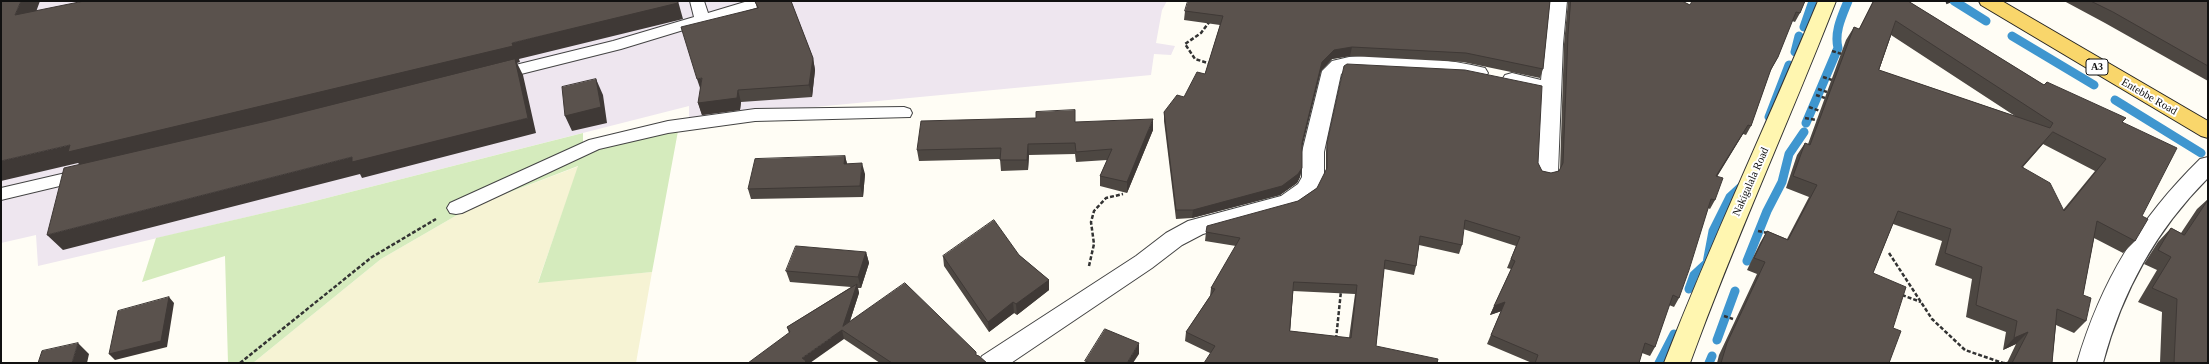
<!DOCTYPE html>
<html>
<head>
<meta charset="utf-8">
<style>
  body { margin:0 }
  #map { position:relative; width:2209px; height:364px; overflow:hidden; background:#fffdf5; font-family:"Times New Roman",serif }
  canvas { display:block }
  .frame { position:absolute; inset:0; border:2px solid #111; pointer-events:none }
</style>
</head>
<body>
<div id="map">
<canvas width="2209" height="364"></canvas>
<div class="frame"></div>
</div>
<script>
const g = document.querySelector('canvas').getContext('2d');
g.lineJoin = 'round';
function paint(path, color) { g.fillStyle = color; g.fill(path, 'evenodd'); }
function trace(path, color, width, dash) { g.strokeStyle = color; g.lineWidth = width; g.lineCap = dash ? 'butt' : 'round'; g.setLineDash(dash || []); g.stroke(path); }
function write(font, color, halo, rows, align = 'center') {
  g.font = font + ' "Times New Roman",serif'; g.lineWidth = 4; g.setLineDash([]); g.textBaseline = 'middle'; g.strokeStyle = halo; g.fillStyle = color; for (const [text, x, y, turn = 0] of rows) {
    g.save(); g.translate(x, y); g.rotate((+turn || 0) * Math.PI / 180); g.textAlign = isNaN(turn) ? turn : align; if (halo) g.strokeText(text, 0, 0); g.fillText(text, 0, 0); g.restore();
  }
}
paint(new Path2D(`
  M1 1H1167L1162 10 1156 43 1175 46 1171 55 1154 54 1151 75 689 119V106L307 203 38 266 36 235 1 243Z`), '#eee6ef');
paint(new Path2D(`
  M579 166 538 282 652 272 636 363H253L381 259 471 207Z`), '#f6f3d4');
paint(new Path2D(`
  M678 131 652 272 538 283 578 166 471 207 381 259 253 363H228L225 256 142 282 156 238 307 203 583 133V152Z`), '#d5ebbd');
trace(new Path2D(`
  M1954 1 1986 21
  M1804 27 1812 4
  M2012 36 2094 85
  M1795 52 1799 36
  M2115 100 2201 153
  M1769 117 1789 65
  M1806 123 1838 48C1834 32 1842 16 1848 1
  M1747 261 1767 211 1782 182 1789 154 1804 132
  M1689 289 1694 275 1707 263 1713 231 1730 197 1743 185
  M1717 340 1735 291
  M1659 363 1674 334
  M1709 363 1712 356`), '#3f96cf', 9);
const lane = new Path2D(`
  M690 1H704L708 13 748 1H771L769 4 621 49 497 80 491 79 489 75 491 71 613 41 694 17Z
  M904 107 910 109 912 113 910 117 755 121 668 133 599 149 462 213 456 214 450 213 447 208 450 203 589 140 668 121 755 109Z
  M83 169 89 171 91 175 89 179 1 200V188Z`);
const street = new Path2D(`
  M1549 1H1567L1563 44 1558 172 1555 178 1547 180 1539 178 1536 172 1540 94 1505 85 1502 80 1505 75 1512 73 1541 80Z
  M1365 56C1404 57 1447 58 1485 68L1488 73 1485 78 1478 80C1454 76 1358 61 1341 74L1324 152V177L1314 196 1296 208 1203 234 1182 245 1152 268 1011 363H978L982 356 1136 256 1166 233 1188 221 1281 196 1298 184 1302 177V152L1322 71 1332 61 1349 57Z
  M2208 157V178C2155 231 2122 292 2103 363H2077C2101 281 2139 219 2200 159Z`);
const secondary = new Path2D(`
  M1818 1H1836C1789 122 1734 241 1690 363H1664C1711 241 1768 122 1818 1Z`);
const primary = new Path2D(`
  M1979 1H2002L2208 121V138L2201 136 1981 5Z`);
trace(lane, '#444', 2);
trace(street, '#444', 2);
trace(secondary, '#333', 2);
trace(primary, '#222', 2);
trace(new Path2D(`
  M1946 3 1951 1
  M1210 21 1201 33 1185 44 1195 59 1211 64
  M1832 51 1842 54
  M1823 77 1832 80
  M1818 89 1827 92
  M1816 95 1825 98
  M1809 107 1820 111
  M1805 118 1817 120
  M1758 231 1768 233
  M1889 253 1932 319 1965 350 2003 363H2010
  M1089 266 1094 244 1091 222 1094 211 1106 198 1123 194
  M1902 295 1921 302
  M1724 316 1733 319
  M1336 339 1341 291
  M240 363 372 257 436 219`), '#333', 2.5, [4, 2]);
paint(lane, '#fff');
paint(street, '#fff');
paint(secondary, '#fff6b0');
paint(primary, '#f9d66b');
paint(new Path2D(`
  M755 1H791L813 58 815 70 812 97 741 102 740 110 702 115 698 103 757 8Z
  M1550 1 1543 69 1540 78 1463 62 1350 56 1332 59 1321 71 1302 145V168L1300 177 1297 183 1280 195 1192 218 1176 219 1164 121V112L1184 97 1205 74 1220 25 1184 20 1185 11Z
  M1568 1H1682L1690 5 1805 1 1800 13 1795 22 1792 21 1778 57 1770 72 1751 126 1746 135 1743 134 1717 176 1715 200 1710 209 1708 208 1679 298 1674 307 1669 305 1655 347 1650 356 1642 353 1639 363H1532L1487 344 1501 311 1490 315 1511 269 1507 268 1516 246 1463 229 1462 245 1459 254 1419 245 1416 266 1414 275 1384 269 1376 346 1210 353 1185 341 1186 332 1210 296 1211 288 1236 246 1205 241 1206 232 1298 201 1317 188 1326 171V152L1327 143 1538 163 1542 171 1551 173 1559 171 1560 169 1564 44ZM1293 291 1355 294 1349 338 1290 331Z
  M1873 1H1908L2044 85 2123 122 2142 216 2135 241 2123 253 2094 238 2083 295 2086 321 2074 333 2056 325 2052 363H2007L2016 344 2003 350 2006 332 1966 317 1972 279 1935 265 1942 241 1893 224 1873 273 1893 328 1889 363H1717L1719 355 1757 274 1747 270 1760 243 1767 231 1787 239 1809 197 1786 188 1797 155 1805 143 1808 144 1846 40 1854 27 1859 29ZM1891 35 2015 116 1879 70ZM2043 144 2095 171 2063 210 2023 167Z
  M2064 1H2208V81L2105 23Z
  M1075 122 1153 130 1127 193 1100 186V176L1107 160 1076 162 1075 154 1029 155 1028 170 1001 171 1000 159 919 161 917 150Z
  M845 156 847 164 865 174 863 197 751 199 748 189Z
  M2208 199V363H2160L2162 312 2138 302 2157 270 2144 264 2158 242 2171 228 2181 233 2197 209Z
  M866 252 869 263 861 288H858L859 293 850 321 976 355 987 363H880L844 339 789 333 787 327 851 287 790 282 786 271Z
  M1019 255 1049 280V290L1017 315 1014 313 989 332 944 266 943 256Z`), '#4d4742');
paint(new Path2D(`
  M21 1H40L29 31 15 15Z
  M677 1H678L683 19 519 59 520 62 517 63 523 75 536 133 362 178 360 174 63 250 47 235 352 157 528 118 82 167 78 163 1 181V161L512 43Z
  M1352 47 1350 56 1332 59 1321 71 1301 152 1302 143 1322 62 1334 50Z
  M813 58 815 70 812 97 809 85Z
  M702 78 701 91 697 79Z
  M596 79 603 95 607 123 572 131 565 116Z
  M738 90 741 102 740 110 702 115 698 103Z
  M1153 119V130L1127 193V182Z
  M1748 125 1743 134 1712 185 1716 176Z
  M2053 132 2043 144 2012 179 2022 167Z
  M1028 144 1029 155 1028 170 1027 160Z
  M845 156 848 167 844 164Z
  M862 163 865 174 863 197 860 186Z
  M1302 168 1300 177 1297 183 1280 195 1192 218 1193 210Z
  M866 252 869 263 861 288 858 277Z
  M1049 280V290L1017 315 1016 304Z
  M857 284 859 293 846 333 843 326Z
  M169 297 174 303 167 347 115 360 109 354Z
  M1013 302 1014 313 989 332 988 322Z
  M1505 302 1502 311 1490 315 1494 306Z
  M842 330 844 339 810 363H804L802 358Z
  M2028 332 2016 344 2003 350 2014 338Z
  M78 343 89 354 87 363H72Z
  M1139 343V354L1133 363H1127Z`), '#3f3936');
const building = new Path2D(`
  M1 1H21L15 15 84 1H677L678 3 512 43 513 46 68 152 70 145 1 161Z
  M755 1H791L813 58 809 85 738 90 737 98 698 103 702 78 697 79 681 27 758 8Z
  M1188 1H1550L1543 69 1466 53 1352 47 1334 50 1322 62 1302 143V168L1298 174 1282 186 1193 210H1176L1164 112 1177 95 1184 97 1197 72 1205 74 1223 16 1185 11Z
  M1571 1H1682L1690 5 1692 1H1805L1800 13 1796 12 1778 57 1771 69 1751 126 1748 125 1716 176 1723 178 1715 200 1711 199 1689 270 1679 298 1673 295 1655 347 1645 343 1639 363H1535L1538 355 1491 335 1505 302 1494 306 1515 261 1511 259 1520 237 1465 220 1462 245 1420 236 1416 266 1385 260 1376 346 1438 359 1437 363H1204L1215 346 1186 332 1215 289 1211 288 1240 238 1206 232 1207 226 1298 201 1317 188 1327 168V143L1344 66 1347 64 1465 70 1542 86 1538 163 1542 171 1551 173 1559 171 1563 163 1568 35ZM1294 282 1357 285 1351 338 1290 331Z
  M1874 1H1908L2044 85 2047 82 2126 118 2122 122 2177 148 2142 216 2148 219 2135 241 2097 221 2083 295 2091 298 2086 321 2057 309 2052 363H2012L2028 332 2014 338 2017 321 1976 305 1982 267 1945 253 1951 229 1898 211 1873 273 1906 287 1893 328 1901 331 1889 363H1721L1727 343 1765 262 1754 258 1767 231 1788 240 1817 185 1793 176 1805 143 1810 145 1854 27 1859 29ZM1896 21 2053 123 2050 128 1879 70ZM2053 132 2106 159 2064 211 2050 183 2022 167Z
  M2091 1H2208V66L2113 12Z
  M515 59 528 118 352 162V157L47 235 64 168 267 121Z
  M596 79 601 107 565 116 562 87Z
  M1075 110V122L1153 119 1127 182 1100 176 1112 149 1076 152 1075 143 1028 144 1027 160H1000L1001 148 917 150 921 121 1036 118V112Z
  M845 156 844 164 862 163 860 186 748 189 755 159Z
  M2208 200V363H2174L2177 299 2152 288 2171 257 2158 250 2171 228 2184 235Z
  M994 220 1019 255 1049 280 1016 304 1013 302 988 322 943 256Z
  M796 246 866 252 858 277 786 271Z
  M905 283 976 352V355L979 356 987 363H892L842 330 802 358 806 361 804 363H748L790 332 787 327 857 284 843 326Z
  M169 297 161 341 109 354 118 311Z
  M1105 329 1139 343 1127 363H1090L1085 361Z
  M78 343 72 363H38L42 351Z`);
paint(building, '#5a524d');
trace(building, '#3f3936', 1);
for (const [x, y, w] of [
  [2097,67,22]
]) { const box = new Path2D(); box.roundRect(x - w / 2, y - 8, w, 16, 3); g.fillStyle = '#fff'; g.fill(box); trace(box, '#111', 1); }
write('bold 10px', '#111', null, [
  ["A3",2097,67]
]);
write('11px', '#111', '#fff', [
  ["Entebbe Road",2149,97,30],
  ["Nakigalala Road",1751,182,-66]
]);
</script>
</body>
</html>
